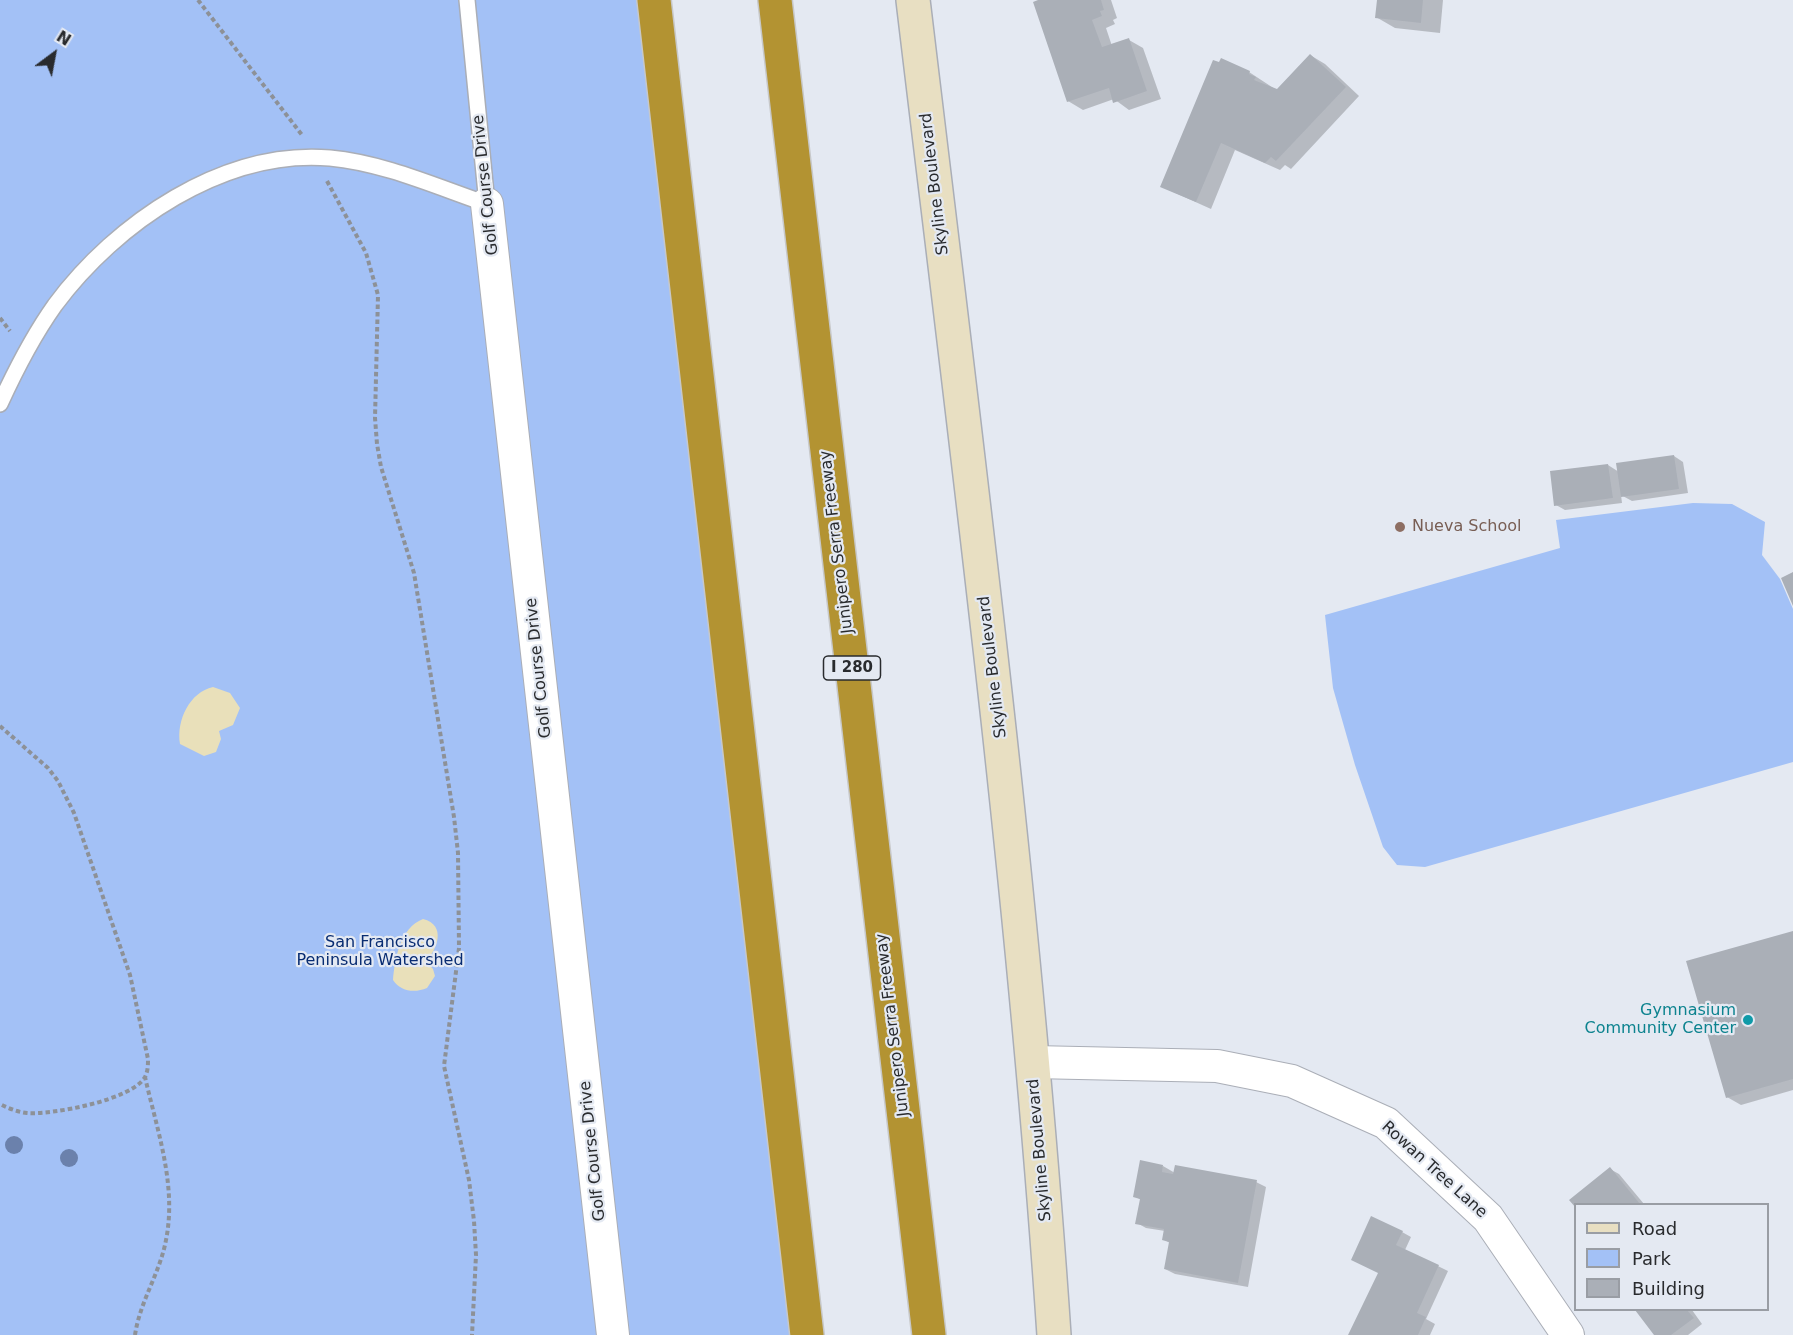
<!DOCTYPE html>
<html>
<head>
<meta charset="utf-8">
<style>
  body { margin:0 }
  #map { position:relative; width:1793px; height:1335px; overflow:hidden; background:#e4e9f2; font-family:"DejaVu Sans",sans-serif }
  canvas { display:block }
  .legend { position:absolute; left:1574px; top:1203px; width:195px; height:108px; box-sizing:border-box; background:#e4e9f2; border:2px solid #999da4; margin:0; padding:8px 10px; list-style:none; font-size:18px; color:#292b2e }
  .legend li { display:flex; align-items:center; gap:12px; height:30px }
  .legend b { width:30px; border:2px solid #999da4 }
  .north { position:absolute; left:24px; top:24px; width:60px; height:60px; -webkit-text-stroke:4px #e4e9f2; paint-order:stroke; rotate:32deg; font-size:16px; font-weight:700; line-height:24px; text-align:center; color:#292b2e }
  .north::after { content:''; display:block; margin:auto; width:21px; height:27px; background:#292b2e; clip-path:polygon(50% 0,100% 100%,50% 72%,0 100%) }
</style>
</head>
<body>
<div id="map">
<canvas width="1793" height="1335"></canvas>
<ul class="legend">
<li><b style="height:8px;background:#e8dfc2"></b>Road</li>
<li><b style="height:16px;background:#a3c1f6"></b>Park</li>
<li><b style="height:16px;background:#aaafb7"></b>Building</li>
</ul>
<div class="north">N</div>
</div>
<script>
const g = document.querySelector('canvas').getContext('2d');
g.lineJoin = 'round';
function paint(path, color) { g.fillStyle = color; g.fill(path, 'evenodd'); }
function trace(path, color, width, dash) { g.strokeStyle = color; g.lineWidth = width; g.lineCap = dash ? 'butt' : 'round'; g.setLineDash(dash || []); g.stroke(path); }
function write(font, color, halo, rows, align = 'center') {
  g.font = font + ' "DejaVu Sans",sans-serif'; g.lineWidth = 4.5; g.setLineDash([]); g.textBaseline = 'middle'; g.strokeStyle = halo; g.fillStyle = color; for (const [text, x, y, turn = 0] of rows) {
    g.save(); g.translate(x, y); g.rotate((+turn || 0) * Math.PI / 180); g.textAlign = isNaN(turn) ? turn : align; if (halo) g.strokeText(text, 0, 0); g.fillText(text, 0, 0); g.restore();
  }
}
paint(new Path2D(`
  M0 0H654L807 1335H0Z
  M1693 503 1732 504 1765 522 1762 555 1780 579 1793 609V762L1425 867 1397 865 1383 847 1355 765 1333 688 1325 615 1560 548 1556 520Z`), '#a3c1f6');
paint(new Path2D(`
  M213 687 230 693 240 708 233 725 219 731 221 739 216 752 204 756 180 744C176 720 190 692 213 687Z
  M423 919C447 925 437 950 426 961L433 969 435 976 427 988C415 993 401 992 393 980 395 958 400 928 423 919Z`), '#e9e0ba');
paint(new Path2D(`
  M1043 0H1111L1117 18 1113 20 1115 24 1106 28 1112 46 1129 40 1143 48 1161 99 1129 110 1114 99 1083 110 1068 101Z
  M1378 0H1443L1440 33 1395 28 1376 17Z
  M1310 55 1325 64 1359 96 1291 169 1285 165 1280 170 1235 150 1211 209 1162 187 1249 72 1278 91Z
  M1674 456 1683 462 1688 493 1632 501 1621 495 1622 503 1565 510 1556 505 1608 465 1619 472Z
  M1793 932V1090L1741 1105 1727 1097Z
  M1163 1166 1175 1173 1256 1182 1266 1187 1248 1287 1175 1274 1165 1269 1170 1243 1163 1239 1165 1231 1146 1228 1137 1223 1141 1200 1135 1196Z
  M1610 1169 1619 1174 1644 1204H1576L1571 1200Z
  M1402 1232 1411 1237 1405 1250 1448 1271 1426 1319 1435 1324 1430 1335H1350Z
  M1637 1310H1692L1702 1324 1688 1335H1656Z`), '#0003');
paint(new Path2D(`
  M1038 0H1101L1104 10 1100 11 1102 16 1092 20 1102 47 1129 38 1147 91 1113 103 1109 88 1067 102 1033 2Z
  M1377 0H1423L1421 23 1375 18Z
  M1310 54 1346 87 1276 161 1271 157 1265 163 1221 143 1196 202 1160 187 1213 60 1219 62 1221 58 1250 71 1249 74 1256 77 1254 80 1277 89Z
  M1674 455 1679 489 1621 497 1616 463Z
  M1608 464 1613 498 1554 506 1550 471Z
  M1793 572V606L1781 578Z
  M1793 931V1079L1726 1098 1686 961Z
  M1140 1160 1163 1165 1162 1172 1173 1174 1175 1165 1257 1180 1238 1283 1164 1269 1169 1242 1162 1240 1164 1229 1135 1224 1140 1199 1133 1197Z
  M1610 1167 1640 1204H1576V1208L1569 1200Z
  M1371 1216 1403 1231 1396 1245 1439 1265 1417 1313 1426 1317 1418 1335H1348L1378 1273 1351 1260Z
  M1635 1310H1687L1694 1318 1671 1335H1654Z`), '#aaafb7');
const lane = new Path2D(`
  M0 404C16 369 33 336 55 305 116 223 223 149 330 158 384 163 437 187 487 204L467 0`);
const street = new Path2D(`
  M487 204 613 1335
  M1033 1062 1217 1066 1292 1081 1386 1123 1488 1218 1568 1335`);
const secondary = new Path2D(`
  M913 0C966 444 1024 888 1054 1335`);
const highway = new Path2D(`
  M654 0 807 1335
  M775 0 929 1335`);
trace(lane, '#aaaeb7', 18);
trace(street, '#aaaeb7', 34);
trace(secondary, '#aaaeb7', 36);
trace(highway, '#c7c8c9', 36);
trace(new Path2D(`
  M198 0 302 135
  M327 181 366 253 378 295 375 418 377 444 381 467 414 573 454 817 458 853 459 948 444 1066 469 1180 474 1221 476 1255 472 1335
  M0 318 10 331
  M0 726 48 768 58 781 74 813 130 975 148 1059C148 1065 148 1071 145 1077 132 1100 52 1115 27 1113 17 1112 8 1108 0 1104
  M135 1335C140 1301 160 1273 166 1240 177 1185 157 1130 145 1077`), '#8d9197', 4, [4.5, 3]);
trace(lane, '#fff', 15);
trace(street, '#fff', 32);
trace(secondary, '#e8dfc2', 33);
trace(highway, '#b39332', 33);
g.fillStyle = '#6b81ac';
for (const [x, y] of [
  [14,1145],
  [69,1158]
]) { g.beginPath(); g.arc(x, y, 9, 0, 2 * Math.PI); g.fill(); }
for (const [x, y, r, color] of [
  [1400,527,6,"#8d6e63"],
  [1748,1020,6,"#0f9aa8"]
]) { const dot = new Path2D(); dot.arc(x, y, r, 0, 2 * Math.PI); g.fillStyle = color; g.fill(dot); trace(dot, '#e4e9f2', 2); }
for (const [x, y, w] of [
  [852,668,57]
]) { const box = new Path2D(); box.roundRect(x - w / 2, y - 12, w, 24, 4.5); g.fillStyle = '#e4e9f2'; g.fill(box); trace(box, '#292b2e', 1.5); }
write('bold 15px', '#292b2e', null, [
  ["I 280",852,668]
]);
write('16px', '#292b2e', '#e4e9f2', [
  ["Skyline Boulevard",935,184,-97],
  ["Golf Course Drive",486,185,-96],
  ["Junipero Serra Freeway",837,542,-97],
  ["Skyline Boulevard",993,667,-97],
  ["Golf Course Drive",539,668,-96],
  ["Junipero Serra Freeway",893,1025,-97],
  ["Skyline Boulevard",1040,1150,-95],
  ["Golf Course Drive",593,1151,-96],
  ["Rowan Tree Lane",1434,1170,42]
]);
write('16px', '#785e54', '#e4e9f2', [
  ["Nueva School",1412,527]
], 'left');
write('16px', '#082c72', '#e4e9f2', [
  ["San Francisco",380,943],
  ["Peninsula Watershed",380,961]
]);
write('16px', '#0d838f', '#e4e9f2', [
  ["Gymnasium",1736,1011],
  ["Community Center",1736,1029]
], 'right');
</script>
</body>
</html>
